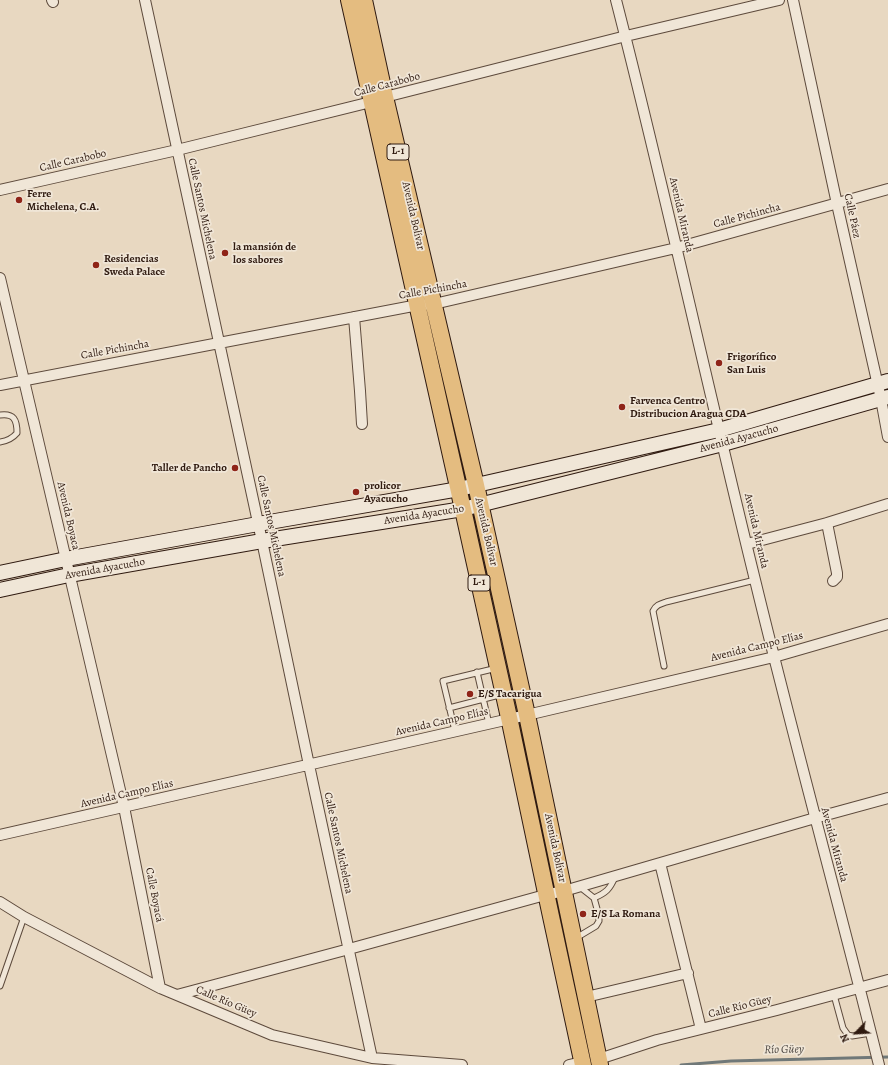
<!DOCTYPE html>
<html>
<head>
<meta charset="utf-8">
<style>
  body { margin:0 }
  #map { position:relative; width:888px; height:1065px; overflow:hidden; background:#e8d8c1; font-family:Alegreya,serif }
  canvas { display:block }
  .north { position:absolute; left:836px; top:1013px; width:40px; height:40px; -webkit-text-stroke:3px #f0e6d7; paint-order:stroke; rotate:245deg; font-size:11px; font-weight:700; line-height:16px; text-align:center; color:#2f1a10 }
  .north::after { content:''; display:block; margin:auto; width:14px; height:18px; background:#2f1a10; clip-path:polygon(50% 0,100% 100%,50% 72%,0 100%) }
</style>
</head>
<body>
<div id="map">
<canvas width="888" height="1065"></canvas>
<div class="north">N</div>
</div>
<script>
const g = document.querySelector('canvas').getContext('2d');
g.lineJoin = 'round';
function trace(path, color, width, dash) { g.strokeStyle = color; g.lineWidth = width; g.lineCap = dash ? 'butt' : 'round'; g.setLineDash(dash || []); g.stroke(path); }
function write(font, color, halo, rows, align = 'center') {
  g.font = font + ' Alegreya,serif'; g.lineWidth = 3.5; g.setLineDash([]); g.textBaseline = 'middle'; g.strokeStyle = halo; g.fillStyle = color; for (const [text, x, y, turn = 0] of rows) {
    g.save(); g.translate(x, y); g.rotate((+turn || 0) * Math.PI / 180); g.textAlign = isNaN(turn) ? turn : align; if (halo) g.strokeText(text, 0, 0); g.fillText(text, 0, 0); g.restore();
  }
}
trace(new Path2D(`
  M681 1065 731 1061 888 1057`), '#707878', 3);
const lane = new Path2D(`
  M0 415C14 413 17 420 17 433 12 439 7 441 0 442
  M664 666 653 611C656 605 660 604 666 602L755 580
  M477 672 489 724
  M449 708 503 694
  M455 731 443 681 497 668
  M594 898C606 893 610 889 615 877
  M576 938 596 926 599 921V916L594 898 580 887
  M0 986 24 917
  M834 995 843 1028 848 1035 852 1036 871 1033`);
const street = new Path2D(`
  M52 0 53 2
  M145 0 262 541 309 765 372 1058
  M616 0C666 194 708 390 756 584 795 745 839 904 879 1065
  M793 0 837 204 881 399 888 437
  M0 190 177 150 371 102 385 97 626 36 779 0
  M0 278 124 807 160 988
  M354 317 360 391 362 424
  M0 385 219 343 418 305 434 304 676 248 888 189
  M827 523 837 573V577L833 581
  M747 544 827 523 888 504
  M0 835 527 715 774 657 888 624
  M660 863 701 1029
  M0 902 24 917 160 988 272 1035 372 1058 462 1065
  M177 995 349 949 545 895 564 891 815 818 888 798
  M586 997 688 973
  M599 1059 657 1040 777 1010 888 980
  M569 1065 582 1062`);
const secondary = new Path2D(`
  M0 573 66 559 258 524 459 489 719 430 888 381
  M0 590 69 575 262 541 463 509 723 444 888 397`);
const primary = new Path2D(`
  M349 0C384 162 423 324 458 487 475 565 493 643 510 722 534 836 558 951 583 1065
  M364 0 385 97 476 485 527 715 600 1065`);
trace(lane, '#5d4a3c', 7);
trace(street, '#5d4a3c', 12);
trace(secondary, '#2f1a10', 16);
trace(primary, '#2f1a10', 18);
trace(lane, '#f0e6d7', 5);
trace(street, '#f0e6d7', 10);
trace(secondary, '#f0e6d7', 14);
trace(primary, '#e4bc80', 16);
for (const [x, y, r, color] of [
  [19,200,4,"#8f2418"],
  [225,253,4,"#8f2418"],
  [96,265,4,"#8f2418"],
  [719,363,4,"#8f2418"],
  [622,407,4,"#8f2418"],
  [235,468,4,"#8f2418"],
  [356,492,4,"#8f2418"],
  [470,694,4,"#8f2418"],
  [583,914,4,"#8f2418"]
]) { const dot = new Path2D(); dot.arc(x, y, r, 0, 2 * Math.PI); g.fillStyle = color; g.fill(dot); trace(dot, '#f0e6d7', 1.5); }
for (const [x, y, w] of [
  [398,152,22],
  [479,583,22]
]) { const box = new Path2D(); box.roundRect(x - w / 2, y - 8, w, 16, 3); g.fillStyle = '#f0e6d7'; g.fill(box); trace(box, '#2f1a10', 1); }
write('bold 10px', '#2f1a10', null, [
  ["L-1",398,152],
  ["L-1",479,583]
]);
write('11px', '#2f1a10', '#f0e6d7', [
  ["Calle Carabobo",387,85,-15],
  ["Calle Carabobo",73,161,-13],
  ["Calle Santos Michelena",202,209,78],
  ["Avenida Miranda",681,215,77],
  ["Avenida Bolívar",413,216,77],
  ["Calle Pichincha",747,216,-15],
  ["Calle Páez",852,216,78],
  ["Calle Pichincha",433,290,-10],
  ["Calle Pichincha",115,350,-10],
  ["Avenida Ayacucho",739,439,-15],
  ["Avenida Ayacucho",424,515,-9],
  ["Avenida Boyaca",68,516,77],
  ["Calle Santos Michelena",271,526,78],
  ["Avenida Miranda",756,531,77],
  ["Avenida Bolívar",486,532,77],
  ["Avenida Ayacucho",105,569,-10],
  ["Avenida Campo Elías",757,647,-14],
  ["Avenida Campo Elías",442,722,-13],
  ["Avenida Campo Elías",127,794,-13],
  ["Calle Santos Michelena",338,843,78],
  ["Avenida Miranda",834,845,75],
  ["Avenida Bolívar",555,848,78],
  ["Calle Boyacá",154,895,79],
  ["Calle Río Güey",226,1002,23],
  ["Calle Río Güey",740,1007,-14]
]);
write('bold 11px', '#2f1a10', '#f0e6d7', [
  ["Ferre",27,194],
  ["Michelena, C.A.",27,207],
  ["la mansión de",233,247],
  ["los sabores",233,260],
  ["Residencias",104,259],
  ["Sweda Palace",104,272],
  ["Frigorífico",727,357],
  ["San Luis",727,370],
  ["Farvenca Centro",630,401],
  ["Distribucion Aragua CDA",630,414],
  ["Taller de Pancho",227,468,"right"],
  ["prolicor",364,486],
  ["Ayacucho",364,499],
  ["E/S Tacarigua",478,694],
  ["E/S La Romana",591,914]
], 'left');
write('italic 12px', '#4f4944', '#f0e6d7', [
  ["Río Güey",784,1050,-1]
]);
</script>
</body>
</html>
